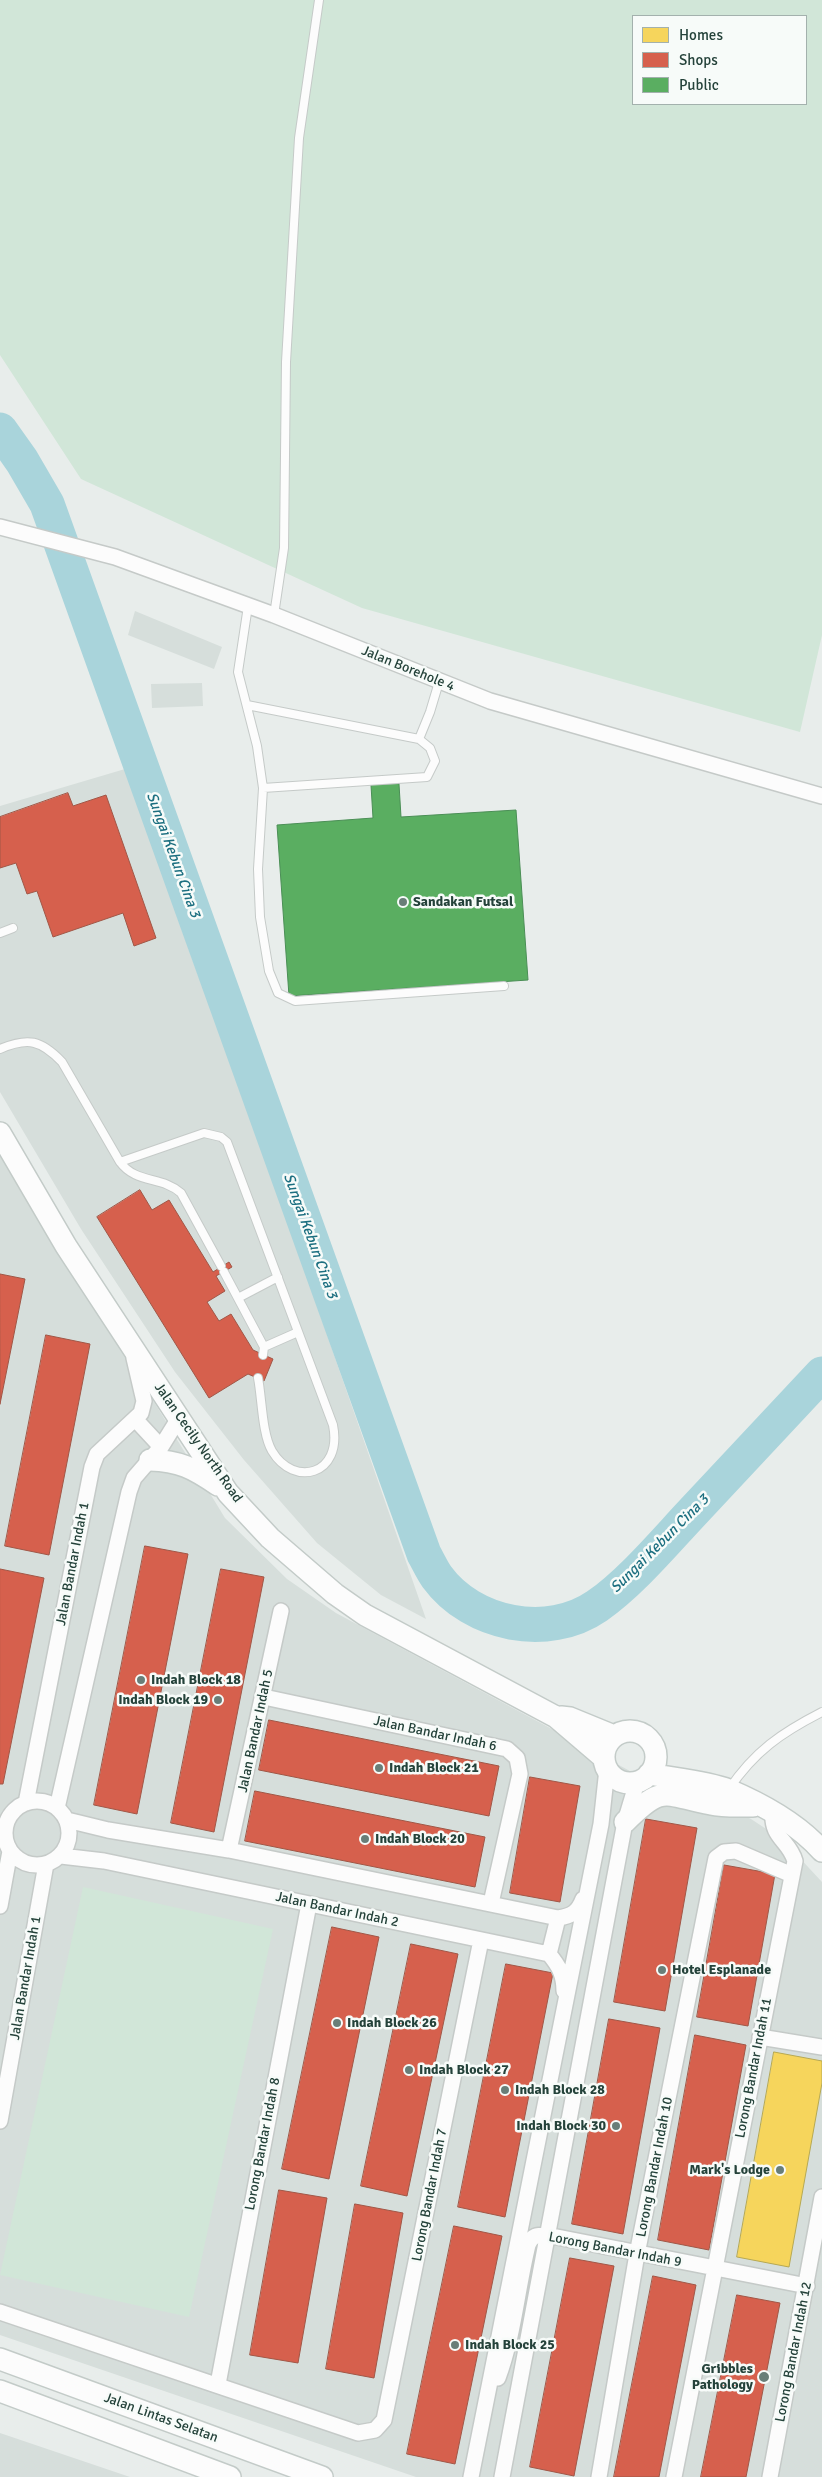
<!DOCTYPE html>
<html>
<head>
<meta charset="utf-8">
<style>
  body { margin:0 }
  #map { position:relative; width:822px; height:2477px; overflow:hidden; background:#e8edeb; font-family:Signika,sans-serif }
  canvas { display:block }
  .legend { position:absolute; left:632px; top:15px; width:175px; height:90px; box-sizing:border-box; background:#f7fbf9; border:1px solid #a3b1ad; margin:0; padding:6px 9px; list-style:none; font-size:15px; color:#24423a }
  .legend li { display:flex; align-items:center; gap:10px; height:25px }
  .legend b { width:25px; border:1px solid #a3b1ad }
</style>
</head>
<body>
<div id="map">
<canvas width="822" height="2477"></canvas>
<ul class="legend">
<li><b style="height:14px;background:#f6d55c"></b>Homes</li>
<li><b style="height:14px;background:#d6604d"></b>Shops</li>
<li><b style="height:14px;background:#5aae61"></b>Public</li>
</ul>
</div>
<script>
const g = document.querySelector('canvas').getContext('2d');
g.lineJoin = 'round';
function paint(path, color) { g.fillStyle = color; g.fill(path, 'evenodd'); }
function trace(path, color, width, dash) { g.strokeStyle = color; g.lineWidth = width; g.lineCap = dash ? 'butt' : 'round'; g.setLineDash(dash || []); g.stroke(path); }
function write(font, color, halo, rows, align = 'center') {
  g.font = font + ' Signika,sans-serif'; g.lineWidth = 5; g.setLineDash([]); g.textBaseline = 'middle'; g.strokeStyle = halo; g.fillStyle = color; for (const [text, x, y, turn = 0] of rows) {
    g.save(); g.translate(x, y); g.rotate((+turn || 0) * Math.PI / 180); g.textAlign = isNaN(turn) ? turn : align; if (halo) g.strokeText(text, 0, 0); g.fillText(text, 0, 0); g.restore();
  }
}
paint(new Path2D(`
  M135 611 222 647 214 669 128 635Z
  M202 683 203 706 152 708 151 684Z
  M125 769 195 967 247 1105 426 1619 381 1595 317 1543 244 1460 175 1372 81 1229 0 1092V806Z
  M0 1150 225 1518 287 1579 336 1613 656 1785 719 1803 751 1819 783 1840 822 1882V2477H416L0 2335Z
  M0 2433 130 2477H0Z`), '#d6dedb');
paint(new Path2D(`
  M0 0H822V635L800 732 362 608 81 479 0 355ZM633 16H806V104H633Z
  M83 1887 273 1929 189 2317 0 2275Z`), '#d1e6d8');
const homes = new Path2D(`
  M774 2052 822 2061V2083L789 2267 737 2257Z`);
paint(homes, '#f6d55c');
trace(homes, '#b7a952', 1);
const shops = new Path2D(`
  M68 793 73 806 106 795 156 938 134 946 123 913 53 937 37 891 27 894 16 863 0 868V817Z
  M140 1190 152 1210 169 1200 213 1272 229 1262 232 1267 216 1276 225 1291 207 1302 219 1321 231 1314 253 1350 273 1359 264 1381 248 1374 209 1398 97 1217Z
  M0 1274 25 1279 0 1404Z
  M46 1335 90 1344 49 1555 5 1546Z
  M145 1546 188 1554 137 1814 94 1805Z
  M0 1569 44 1578 3 1784H0Z
  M221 1569 264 1577 214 1832 171 1823Z
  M269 1720 499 1766 489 1816 259 1770Z
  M530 1777 580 1786 560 1902 510 1893Z
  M255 1791 485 1837 475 1887 245 1841Z
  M646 1819 697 1828 665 2011 614 2002Z
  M724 1865 775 1874 748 2026 697 2017Z
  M332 1927 379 1937 329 2179 282 2169Z
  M411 1944 458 1954 407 2196 361 2186Z
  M506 1964 553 1973 505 2217 458 2207Z
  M609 2019 660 2028 623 2234 572 2224Z
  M695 2035 746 2045 709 2250 658 2240Z
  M279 2190 327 2198 298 2363 250 2355Z
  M355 2204 403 2213 374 2378 326 2369Z
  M454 2226 502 2236 455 2464 407 2454Z
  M570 2258 614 2266 574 2476 530 2467Z
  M653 2276 696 2285 659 2477H614Z
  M737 2295 780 2303 746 2477H701Z`);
paint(shops, '#d6604d');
trace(shops, '#a15747', 1);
const public = new Path2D(`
  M399 784 401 817 516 810 528 980 289 996 277 825 373 818 371 785Z`);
paint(public, '#5aae61');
trace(public, '#4a8e55', 1);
trace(new Path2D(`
  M0 430 22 461 47 504 424 1554C428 1561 432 1570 437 1577 472 1625 548 1640 597 1606 629 1584 663 1544 690 1515 734 1468 778 1421 822 1374`), '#a9d4db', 35);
const lane = new Path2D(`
  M248 606 238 672 257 746 263 788 258 869 260 917 269 971 278 993 295 1001 504 986
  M274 615 284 548 286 362 299 138 319 0
  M247 705 419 739
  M263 788 427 777 435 761 430 748 419 739 430 712 439 682
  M0 933 13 928
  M0 1049C28 1037 41 1040 62 1062L120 1162
  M221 1266 181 1193C162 1176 136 1184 120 1162L204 1133 221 1137 227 1142 333 1425C343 1475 294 1488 272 1451 262 1434 262 1398 258 1378
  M224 1272 264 1347 263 1355
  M238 1298 278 1277
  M264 1347 298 1332
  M729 1789C755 1751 781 1733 822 1712`);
const street = new Path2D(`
  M0 527 115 557 274 615 490 701 822 796
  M136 1420 161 1447
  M264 1697 507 1749 517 1758 520 1774 491 1903
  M5 1833a32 32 0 1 1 64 0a32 32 0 1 1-64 0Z
  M26 1803 92 1467 97 1454 141 1413 144 1401 134 1358
  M57 1808 129 1492 134 1478 161 1447 179 1418
  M67 1820 108 1830 229 1850 558 1918C572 1916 578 1912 583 1899
  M229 1850 281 1611
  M61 1856 104 1861 549 1954C559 1966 564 1975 564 1991
  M0 1906 10 1851
  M549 1954 558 1918
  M760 2037 822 2047
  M0 2121 46 1864
  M0 2312 358 2433 375 2430 384 2420 481 1940
  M498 2378C514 2335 517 2290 528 2245 532 2235 537 2235 547 2235L807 2286
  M218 2384 309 1904
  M471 2477 601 1824 607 1769
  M502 2477 625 1822 637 1782
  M599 2477 637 2254 716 1858 724 1852 736 1851 792 1875
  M674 2477 795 1861C789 1840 771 1838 773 1813
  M770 2477 822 2197`);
const secondary = new Path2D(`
  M0 1133 66 1246 228 1493 270 1538 335 1594 365 1615 556 1717 604 1758
  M150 1460C180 1461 193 1468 218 1485
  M561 1717 570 1718 614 1736
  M604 1757a26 26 0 1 1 52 0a26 26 0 1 1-52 0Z
  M649 1774C675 1779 705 1781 729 1790 762 1804 798 1824 822 1851
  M625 1822C664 1783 663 1795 711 1804 724 1807 740 1806 753 1806
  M0 2359 322 2477
  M0 2391 230 2477`);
trace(lane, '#c5cac8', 10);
trace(street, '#c5cac8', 18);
trace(secondary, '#c3cbc8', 24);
trace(lane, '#fcfcfc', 8);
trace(street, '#fcfcfc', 15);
trace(secondary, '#fcfcfc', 21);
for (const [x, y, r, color] of [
  [403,902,5,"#697e78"],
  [141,1680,5,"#697e78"],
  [218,1700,5,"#697e78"],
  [379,1768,5,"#697e78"],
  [365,1839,5,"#697e78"],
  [662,1970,5,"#697e78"],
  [337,2023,5,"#697e78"],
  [409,2070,5,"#697e78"],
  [505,2090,5,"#697e78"],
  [616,2126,5,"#697e78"],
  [780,2170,5,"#697e78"],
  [455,2345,5,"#697e78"],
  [764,2377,6,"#697e78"]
]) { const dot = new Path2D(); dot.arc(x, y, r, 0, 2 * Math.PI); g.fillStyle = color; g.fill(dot); trace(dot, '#f7fbf9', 2); }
write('14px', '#24423a', '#f7fbf9', [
  ["Jalan Borehole 4",408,669,22],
  ["Jalan Cecily North Road",198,1443,55],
  ["Jalan Bandar Indah 1",73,1564,-79],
  ["Jalan Bandar Indah 5",256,1731,-78],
  ["Jalan Bandar Indah 6",435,1734,12],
  ["Jalan Bandar Indah 2",337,1910,12],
  ["Jalan Bandar Indah 1",26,1978,-80],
  ["Lorong Bandar Indah 11",754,2068,-79],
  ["Lorong Bandar Indah 8",263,2144,-79],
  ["Lorong Bandar Indah 10",655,2167,-79],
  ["Lorong Bandar Indah 7",430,2195,-79],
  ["Lorong Bandar Indah 9",615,2250,11],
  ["Lorong Bandar Indah 12",794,2352,-79],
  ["Jalan Lintas Selatan",161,2418,20]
]);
write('bold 14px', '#24423a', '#f7fbf9', [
  ["Sandakan Futsal",413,902],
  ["Indah Block 18",151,1680],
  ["Indah Block 19",208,1700,"right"],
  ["Indah Block 21",389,1768],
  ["Indah Block 20",375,1839],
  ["Hotel Esplanade",672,1970],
  ["Indah Block 26",347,2023],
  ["Indah Block 27",419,2070],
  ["Indah Block 28",515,2090],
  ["Indah Block 30",606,2126,"right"],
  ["Mark's Lodge",770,2170,"right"],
  ["Indah Block 25",465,2345],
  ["Gribbles",753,2369,"right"],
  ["Pathology",753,2385,"right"]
], 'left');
write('italic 15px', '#1c6f80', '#f7fbf9', [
  ["Sungai Kebun Cina 3",173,855,70],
  ["Sungai Kebun Cina 3",310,1236,70],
  ["Sungai Kebun Cina 3",660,1544,-45]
]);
</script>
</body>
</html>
